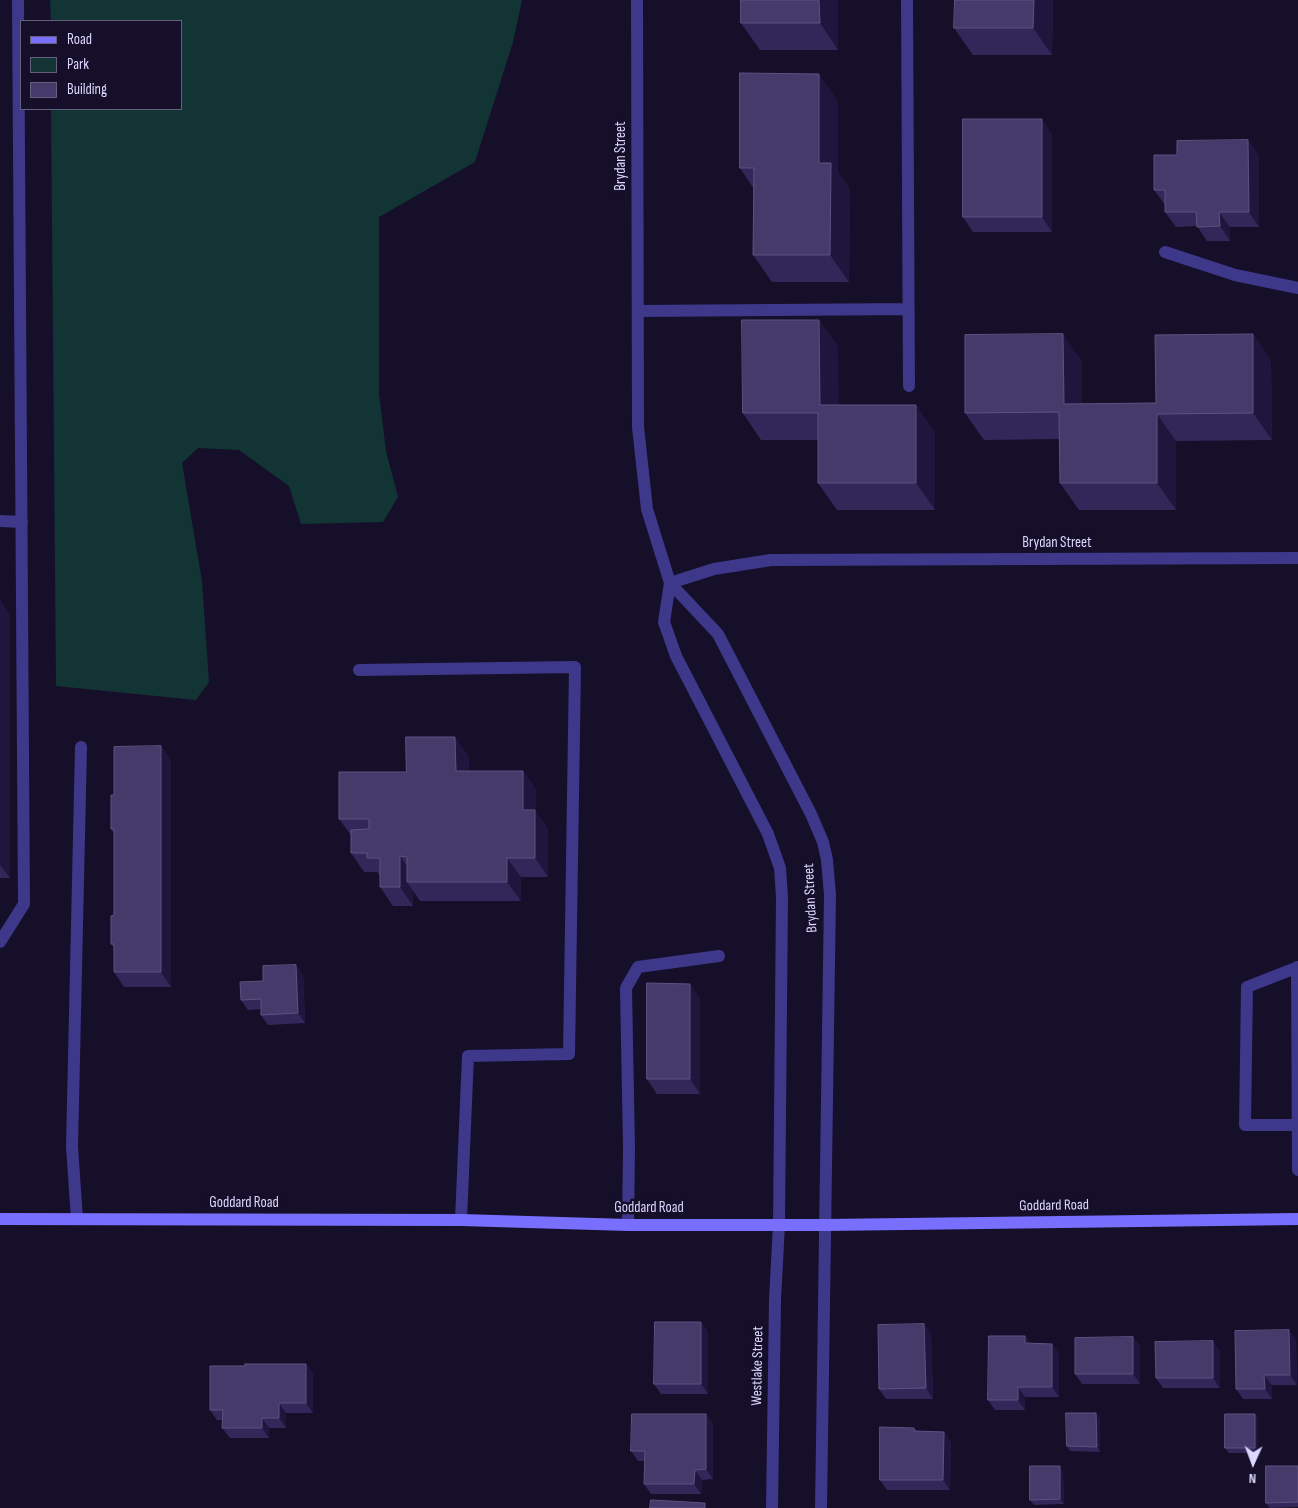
<!DOCTYPE html>
<html>
<head>
<meta charset="utf-8">
<style>
  body { margin:0 }
  #map { position:relative; width:1298px; height:1508px; overflow:hidden; background:#150f2a; font-family:"Sofia Sans Condensed",sans-serif }
  canvas { display:block }
  .legend { position:absolute; left:20px; top:20px; width:162px; height:90px; box-sizing:border-box; background:#150f2a; border:1px solid #655f7f; margin:0; padding:6px 9px; list-style:none; font-size:15px; color:#ded8ff }
  .legend li { display:flex; align-items:center; gap:10px; height:25px }
  .legend b { width:25px; border:1px solid #655f7f }
  .north { position:absolute; left:1228px; top:1438px; width:50px; height:50px; -webkit-text-stroke:4px #150f2a; paint-order:stroke; rotate:182deg; font-size:14px; font-weight:700; line-height:20px; text-align:center; color:#ded8ff }
  .north::after { content:''; display:block; margin:auto; width:18px; height:22px; background:#ded8ff; clip-path:polygon(50% 0,100% 100%,50% 72%,0 100%) }
</style>
</head>
<body>
<div id="map">
<canvas width="1298" height="1508"></canvas>
<ul class="legend">
<li><b style="height:6px;background:#786fff"></b>Road</li>
<li><b style="height:14px;background:#123434"></b>Park</li>
<li><b style="height:14px;background:#453a6a"></b>Building</li>
</ul>
<div class="north">N</div>
</div>
<script>
const g = document.querySelector('canvas').getContext('2d');
g.lineJoin = 'round';
function paint(path, color) { g.fillStyle = color; g.fill(path, 'evenodd'); }
function trace(path, color, width, dash) { g.strokeStyle = color; g.lineWidth = width; g.lineCap = dash ? 'butt' : 'round'; g.setLineDash(dash || []); g.stroke(path); }
function write(font, color, halo, rows, align = 'center') {
  g.font = font + ' "Sofia Sans Condensed",sans-serif'; g.lineWidth = 5; g.setLineDash([]); g.textBaseline = 'middle'; g.strokeStyle = halo; g.fillStyle = color; for (const [text, x, y, turn = 0] of rows) {
    g.save(); g.translate(x, y); g.rotate((+turn || 0) * Math.PI / 180); g.textAlign = isNaN(turn) ? turn : align; if (halo) g.strokeText(text, 0, 0); g.fillText(text, 0, 0); g.restore();
  }
}
paint(new Path2D(`
  M50 0H522L513 42 475 162 379 217V394L386 451 398 497 383 522 301 524 289 486 239 450 198 448 182 463 202 581 209 682 196 700 56 686 51 109H181V21H51Z`), '#123434');
trace(new Path2D(`
  M1165 252 1235 275 1298 288
  M0 521 22 522
  M359 670 575 667 569 1054 468 1056 461 1220
  M0 942 24 904 18 0
  M1297 967 1298 1170
  M1297 1125H1245L1247 987 1298 967
  M77 1219 72 1147 81 747
  M628 1225 629 1148 626 988 638 967 719 956`), '#3e388b', 12);
trace(new Path2D(`
  M637 0 638 427 647 509 670 583 718 634 811 814 823 842 827 860 830 895 821 1508
  M907 0 909 386
  M638 311 908 309
  M670 583 664 622 676 656 768 834 780 868 782 897 779 1224 775 1300 772 1508
  M670 583 714 569 771 560 1298 558`), '#3e388b', 12);
trace(new Path2D(`
  M0 1219 461 1220 628 1225H826L1298 1219`), '#786fff', 12);
paint(new Path2D(`
  M838 0V50H760L741 23Z
  M955 0H1053L1052 55H973L954 28Z
  M838 101V172L850 190 849 282H772L753 255 754 189 740 168Z
  M1052 134V232H973L963 217Z
  M1177 155H1259V227H1230V241H1207L1197 226 1176 227 1165 212V205L1154 190Z
  M819 320 838 347V405L935 432V510H837L818 483V440H761L743 413Z
  M1253 334 1271 361 1272 440 1176 441V510H1079L1060 483V439L984 440 965 413 1082 361V404L1156 403Z
  M0 600 10 615V878H0Z
  M161 746 171 761V987H124L114 972V948L111 944 114 915V833L111 829 114 795Z
  M469 757V771H523L536 790V812L548 829V877H521V901H420L413 891V906H393L380 887V876L377 872H364L351 853V835L339 819 406 772Z
  M303 975 305 1023 268 1025 261 1015V1009L248 1010 241 1000 263 981Z
  M700 998V1094H657L647 1079Z
  M701 1322 708 1332V1394H661L654 1384Z
  M924 1324 931 1334 933 1399H886L879 1389Z
  M1025 1336 1030 1343 1052 1344 1059 1354V1397H1025V1410H995L988 1400Z
  M1133 1337 1140 1347V1384H1082L1075 1374Z
  M1296 1340 1297 1385H1272V1399H1243L1236 1389Z
  M1220 1351V1388H1163L1156 1378Z
  M306 1364 313 1374V1413H286V1428H269V1438H230L222 1428 223 1420H217L210 1410 245 1366Z
  M1096 1413 1100 1418V1452L1070 1451 1067 1446Z
  M706 1414 713 1424V1479L702 1480 701 1494H651L644 1484V1461H638L631 1451Z
  M1255 1414 1258 1419V1453H1229L1225 1448Z
  M914 1428 917 1431 944 1432 951 1442 950 1490H887L880 1480Z
  M1298 1466V1507L1270 1508 1266 1503Z
  M1063 1471 1064 1504 1034 1505 1030 1500Z`), '#332759');
paint(new Path2D(`
  M819 0H838V50L820 23Z
  M1034 0H1053L1052 55 1033 28Z
  M819 74 838 101V172L850 190 849 282 830 255 819 163Z
  M1042 119 1052 134V232L1042 217Z
  M1248 140 1259 155V227L1249 212Z
  M1219 212 1230 227V241L1220 226Z
  M819 320 838 347 839 432 820 405Z
  M1063 334 1082 361V431L1064 404Z
  M1253 334 1271 361 1272 440 1253 413Z
  M916 405 935 432V510L916 483Z
  M1157 414 1176 441V510L1157 483Z
  M0 600 10 615V878L0 865Z
  M455 737 469 757V790L456 771Z
  M161 746 171 761V987L161 972Z
  M523 771 536 790V812L548 829V877L535 858 523 810Z
  M400 856 413 875 407 882 413 891V906L400 887Z
  M507 858 521 877V901L507 882Z
  M296 965 303 975 305 1023 298 1013Z
  M690 984 700 998V1094L690 1079Z
  M701 1322 708 1332V1394L701 1384Z
  M924 1324 931 1334 933 1399 926 1388Z
  M1289 1330 1296 1340 1297 1385 1290 1375Z
  M1025 1336 1032 1346 1025 1343Z
  M1133 1337 1140 1347V1384L1133 1374Z
  M1213 1341 1220 1351V1388L1213 1378Z
  M1052 1344 1059 1354V1397L1052 1387Z
  M306 1364 313 1374V1413L306 1403Z
  M1264 1375 1272 1385V1399L1265 1389Z
  M1018 1387 1025 1397V1410L1018 1400Z
  M279 1403 286 1413V1428L279 1418Z
  M1096 1413 1100 1418V1452L1097 1447Z
  M706 1414 713 1424V1479L706 1469Z
  M1255 1414 1258 1419V1453L1255 1448Z
  M262 1418 269 1428V1438L262 1428Z
  M944 1432 951 1442 950 1490 943 1480Z
  M1060 1466 1063 1471 1064 1504 1060 1499Z
  M695 1470 702 1480 701 1494 694 1484Z`), '#1f163e');
const building = new Path2D(`
  M741 0H819L820 23H741Z
  M955 0H1034L1033 28H954Z
  M740 73 819 74V163H831L830 255H753L754 168H740Z
  M963 119H1042V217H963Z
  M1248 140 1249 212H1219L1220 226 1197 227 1196 212H1165V190H1154V155H1177V141Z
  M742 320H819L820 405H916V483H818V413H743Z
  M1063 334 1064 404 1156 403 1155 335 1253 334V413L1157 414V483H1060L1059 412 965 413V335Z
  M406 737H455L456 771H523V810H535V858H507V882H407V857L400 856V887H380V858H367V853H351V830L369 829V819H339V772H406Z
  M161 746V972H114V944H111V916L114 915V829H111V795H114V747Z
  M296 965 298 1013 261 1015V999L241 1000 240 982 263 981V966Z
  M647 983 690 984V1079H647Z
  M655 1322H701V1384H654Z
  M924 1324 926 1388 879 1389 878 1325Z
  M1289 1330 1290 1375H1264L1265 1389H1236L1235 1331Z
  M989 1336H1025V1343L1052 1344V1387H1018V1400H988Z
  M1133 1337V1374H1075V1338Z
  M1213 1341V1378H1156L1155 1342Z
  M245 1364H306V1403H279V1418H262V1428H222L223 1410H210V1366H245Z
  M1066 1413H1096L1097 1447 1067 1446Z
  M632 1414H706V1469L695 1470 694 1484H644L645 1451H631Z
  M1225 1414H1255V1448H1225Z
  M880 1427 914 1428V1431L944 1432 943 1480H880Z
  M1030 1466H1060V1499L1030 1500Z
  M1266 1466H1298V1502L1266 1503Z
  M651 1500 705 1503V1508H650Z`);
paint(building, '#453a6a');
trace(building, '#5d5382', 1);
write('15px', '#ded8ff', '#150f2a', [
  ["Brydan Street",621,156,-90],
  ["Brydan Street",1057,543],
  ["Brydan Street",811,898,-93],
  ["Goddard Road",244,1203],
  ["Goddard Road",1054,1206,-1],
  ["Goddard Road",649,1208],
  ["Westlake Street",758,1366,-89]
]);
</script>
</body>
</html>
